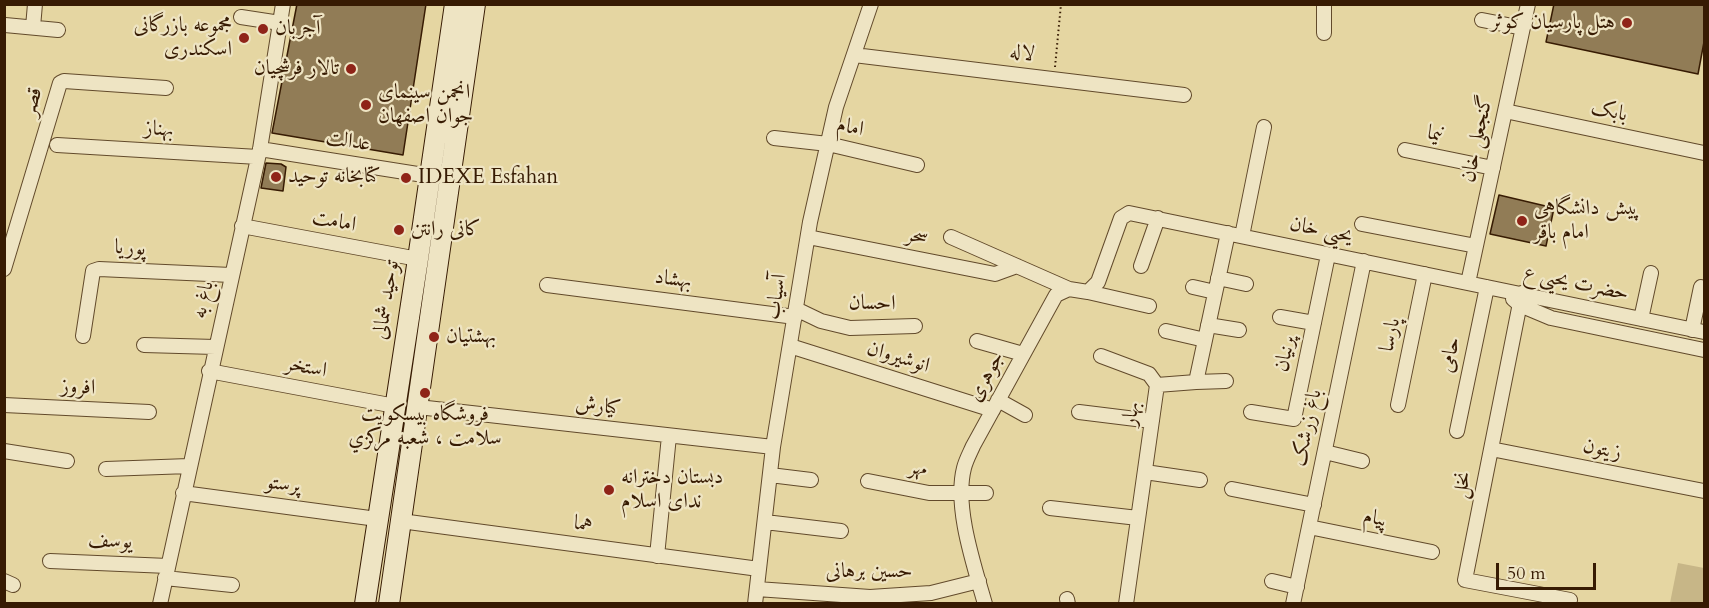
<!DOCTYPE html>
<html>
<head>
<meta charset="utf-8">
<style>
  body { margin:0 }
  #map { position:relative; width:1709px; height:608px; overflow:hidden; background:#e5d6a2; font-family:Cardo,serif }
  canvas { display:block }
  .frame { position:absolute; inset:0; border:6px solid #371b03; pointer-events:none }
  .scale { position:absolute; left:1496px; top:563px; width:100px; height:27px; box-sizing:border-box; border:3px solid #371b03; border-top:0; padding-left:8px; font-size:18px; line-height:21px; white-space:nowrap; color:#371b03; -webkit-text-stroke:4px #eee4c3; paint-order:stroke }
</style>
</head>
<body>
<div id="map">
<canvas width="1709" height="608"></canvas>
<div class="frame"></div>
<div class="scale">50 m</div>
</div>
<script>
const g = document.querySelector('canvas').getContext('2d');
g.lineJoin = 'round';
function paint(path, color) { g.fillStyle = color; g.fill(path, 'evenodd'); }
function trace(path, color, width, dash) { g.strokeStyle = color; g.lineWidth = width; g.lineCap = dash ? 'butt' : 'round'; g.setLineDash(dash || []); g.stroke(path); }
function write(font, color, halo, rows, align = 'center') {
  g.font = font + ' Cardo,Amiri,serif'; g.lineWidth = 4.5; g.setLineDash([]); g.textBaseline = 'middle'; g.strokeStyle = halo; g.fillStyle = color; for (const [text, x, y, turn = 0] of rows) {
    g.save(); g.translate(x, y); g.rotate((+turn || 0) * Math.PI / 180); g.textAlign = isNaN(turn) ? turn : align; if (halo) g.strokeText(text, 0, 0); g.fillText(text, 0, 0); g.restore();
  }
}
paint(new Path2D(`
  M1678 563 1704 568V603H1670Z`), '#c7b687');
const building = new Path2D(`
  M297 4H426L403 155 272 133Z
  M1554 4H1704V42L1698 74 1546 42Z
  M266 163 281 164 286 167 283 191 261 188Z
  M1499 195 1554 208 1546 246 1490 234Z`);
paint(building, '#917c56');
trace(building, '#371b03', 1.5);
const minor = new Path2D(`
  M1324 4V33
  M241 17 280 23
  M1482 20 1523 28
  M5 25 58 30
  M33 27 35 4
  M854 55 1184 95
  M1505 111 1704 153
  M774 138 828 144 917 165
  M57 145 258 157
  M260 149 430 176
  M1405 150 1493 168
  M1362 224 1476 246
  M242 226 418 259
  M1242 236 1264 127
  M808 237 995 274 1017 266
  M951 237 1069 289
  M1141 266 1158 218
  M4 269 60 83 64 81 166 88
  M1218 278 1246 284
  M1468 283 1528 4
  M547 285 795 317
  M1193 287 1215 292
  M1088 292 1149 306
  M1522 293 1465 580 1570 600
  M1513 299 1520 305 1551 318 1704 350
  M796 309 821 321 850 328 915 326
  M1280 317 1314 323
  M1641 319 1651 273
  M1208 325 1239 330
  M1692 330 1701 287
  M1166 331 1205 340
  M83 336 93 271 99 269 231 275
  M977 341 1023 354
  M144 345 215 347
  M790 346 993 410
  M1101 356 1149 374 1157 385
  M209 371 395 406
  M1196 382 1226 381
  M998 400 1025 415
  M4 405 149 412
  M1398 405 1425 274
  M418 407 773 447
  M1079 412 1152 421
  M1251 412 1294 419 1328 255
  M1457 431 1487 287
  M1491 449 1704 491
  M4 451 67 461
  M1325 452 1362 461
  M106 469 189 466
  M1145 472 1200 480
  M770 475 811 480
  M868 481 929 493H986
  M1232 489 1314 505
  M183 493 377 519
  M1050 508 1138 518
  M401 521 759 569
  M765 522 841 531
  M1309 527 1432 552
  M657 556 669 436
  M50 561 168 566
  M165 578 232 585
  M4 581 13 585
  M1272 581 1297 587
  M757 589 870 597 931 593 979 581
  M1067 599 1068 604
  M160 604 260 149 283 4
  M755 604 773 447 810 222 836 107 871 4
  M985 604C974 565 954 507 964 468 966 460 970 453 973 446L1056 295 1069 289 1088 292 1098 282 1121 218 1129 213 1704 332
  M1126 604 1157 385 1196 382 1228 233
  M1293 604 1364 261`);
const secondary = new Path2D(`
  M365 604 418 259 455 4
  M389 604 475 4`);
trace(minor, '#624a2b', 16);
trace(secondary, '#371b03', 22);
trace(new Path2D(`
  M1055 67 1061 4`), '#371b03', 2, [1.5, 3]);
trace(minor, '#eee4c3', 14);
trace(secondary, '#eee4c3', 20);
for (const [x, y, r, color] of [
  [1627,23,6,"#8f2418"],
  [263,29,6,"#8f2418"],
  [244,38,6,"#8f2418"],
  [351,69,6,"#8f2418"],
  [366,105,6,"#8f2418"],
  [276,177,6,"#8f2418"],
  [406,178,6,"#8f2418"],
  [1522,221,6,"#8f2418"],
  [399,230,6,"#8f2418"],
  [434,337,6,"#8f2418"],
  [425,393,6,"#8f2418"],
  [609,490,6,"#8f2418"]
]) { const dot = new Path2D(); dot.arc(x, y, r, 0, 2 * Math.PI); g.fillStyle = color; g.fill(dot); trace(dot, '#eee4c3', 2); }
write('21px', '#371b03', '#eee4c3', [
  ["هتل پارسیان کوثر",1615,23,"right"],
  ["مجموعه بازرگانی",232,26,"right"],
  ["اسکندری",232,50,"right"],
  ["آجربان",275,29],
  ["تالار فرشچیان",339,69,"right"],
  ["انجمن سینمای",378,93],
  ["جوان اصفهان",378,117],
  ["کتابخانه توحید",288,177],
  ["IDEXE Esfahan",418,178],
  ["پیش دانشگاهی",1534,209],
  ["امام باقر",1534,233],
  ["کانی رانتن",411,230],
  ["بهشتیان",446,337],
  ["فروشگاه بيسكويت",425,415,"center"],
  ["سلامت ، شعبه مركزي",425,439,"center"],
  ["دبستان دخترانه",621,478],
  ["ندای اسلام",621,502]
], 'left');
write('21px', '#371b03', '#eee4c3', [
  ["لاله",1022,54,7],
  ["قصر",33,102,-74],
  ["بابک",1609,112,12],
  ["امام",850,128,12],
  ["بهناز",159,130,4],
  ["نیما",1435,135,12],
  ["گنجعلی خان",1478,139,-78],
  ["عدالت",348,142,9],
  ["امامت",334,222,11],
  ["یحیی خان",1321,231,12],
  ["سحر",917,237,11],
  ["پوریا",130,249,3],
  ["بهشاد",673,280,7],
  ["حضرت یحیی ع",1576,284,12],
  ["آسیاب",777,297,-81],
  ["باغ به",204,300,-77],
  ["توحید شمالی",387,300,-81],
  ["احسان",872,304,1],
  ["پارسا",1391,335,-78],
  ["پرنیان",1286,354,-78],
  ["حامی",1451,355,-78],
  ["انوشیروان",898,358,17],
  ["استخر",306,368,11],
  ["جوهری",987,377,-61],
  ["افروز",78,388,3],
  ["کیارش",598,407,6],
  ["بهار",1132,414,-82],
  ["باغ زرشک",1308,428,-78],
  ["زیتون",1602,450,11],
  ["مهر",918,469,10],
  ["پرستو",283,485,8],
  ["نخل",1463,485,-79],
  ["پیام",1375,519,11],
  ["هما",583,525,8],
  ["یوسف",110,542,2],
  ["حسین برهانی",869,572]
]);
</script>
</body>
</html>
